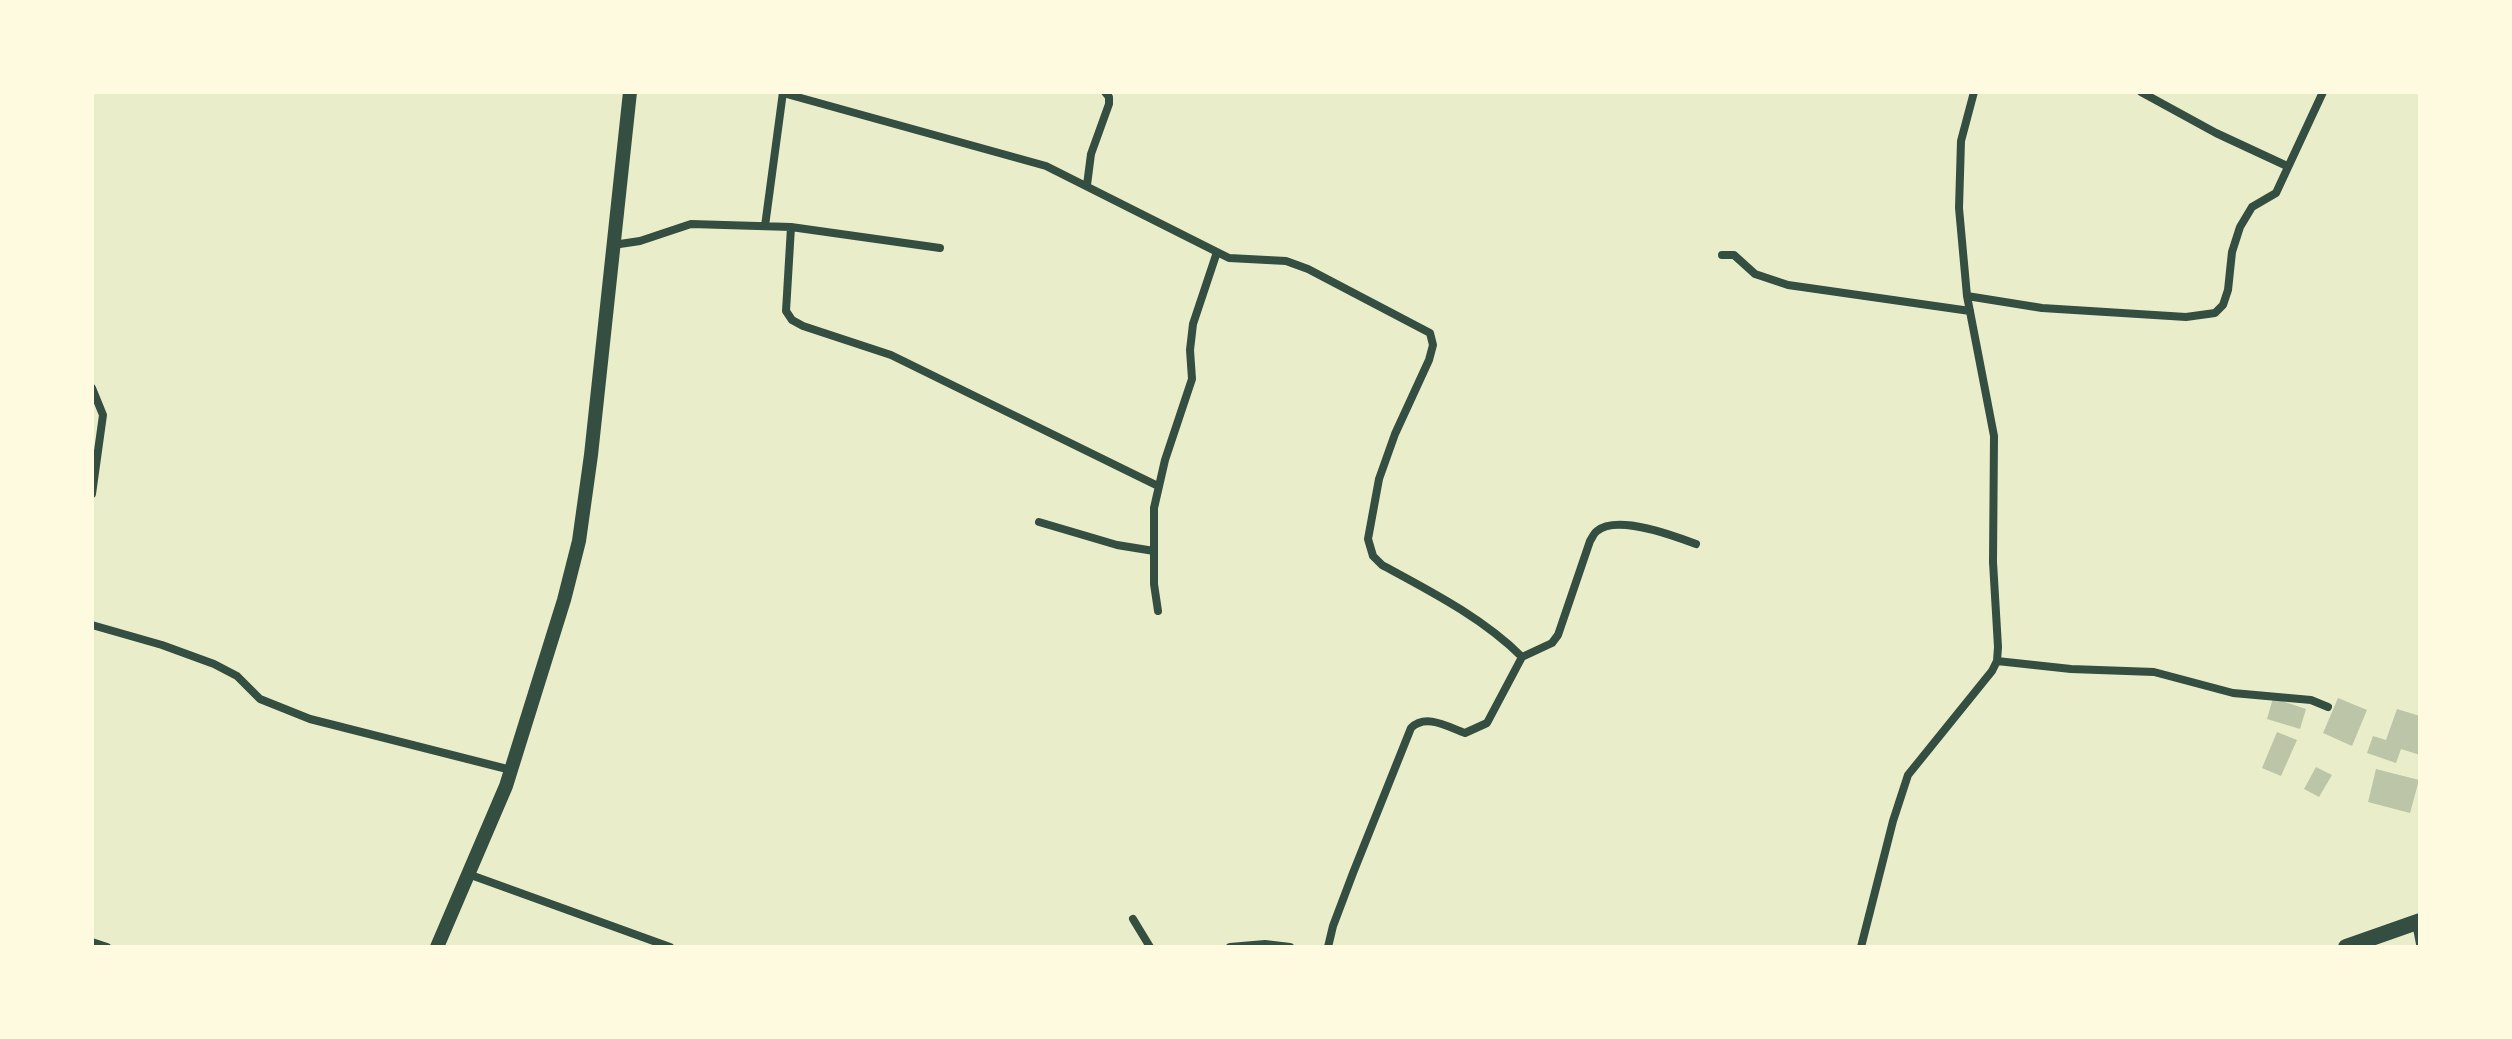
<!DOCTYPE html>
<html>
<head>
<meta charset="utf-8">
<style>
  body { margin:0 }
  #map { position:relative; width:2512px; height:1039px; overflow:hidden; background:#e9edc9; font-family:Mulish,sans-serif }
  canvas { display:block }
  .frame { position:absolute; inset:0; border:94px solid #fefae0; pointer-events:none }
</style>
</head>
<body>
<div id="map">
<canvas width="2512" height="1039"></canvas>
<div class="frame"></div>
</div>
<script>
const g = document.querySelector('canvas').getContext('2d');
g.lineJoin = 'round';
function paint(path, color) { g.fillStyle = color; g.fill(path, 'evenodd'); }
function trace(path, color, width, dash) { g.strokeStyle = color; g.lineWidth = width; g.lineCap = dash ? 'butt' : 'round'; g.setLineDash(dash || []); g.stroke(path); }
paint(new Path2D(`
  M2273 698 2306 709 2300 729 2267 719Z
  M2338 698 2367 710 2352 746 2323 733Z
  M2397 709 2420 716V755L2401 749 2396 763 2367 753 2373 736 2386 740Z
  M2277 732 2297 740 2281 776 2262 768Z
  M2316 767 2332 775 2319 797 2304 789Z
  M2376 769 2419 780 2410 813 2368 802Z`), '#bcc5a7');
trace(new Path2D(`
  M2141 92 2216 133 2287 166
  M783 93 1046 166 1229 258 1286 261 1308 269 1430 333 1433 345 1429 360 1395 434 1379 479 1368 539 1373 556 1382 565C1430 591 1483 618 1522 657L1487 723 1465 733C1448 727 1426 713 1411 728L1353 873 1333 926 1328 947
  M1087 185 1091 154 1109 104V97L1105 92
  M765 226 783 92
  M791 227 786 311 792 320 803 326 891 355 1158 486
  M613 245 640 241 691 224 791 227 940 248
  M1722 255H1734L1755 274 1788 285 1970 311
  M1967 296 2042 308 2186 317 2215 313 2223 305 2228 290 2232 252 2240 227 2252 207 2276 193 2323 92
  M92 388 103 415 92 494
  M1039 522 1117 545 1154 551
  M1158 611 1154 584V508L1165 460 1192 379 1190 350 1193 324 1217 252
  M92 625 162 645 214 664 237 676 260 699 310 719 511 770
  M1522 657 1552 643 1558 635 1590 541C1592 538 1594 533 1597 531 1617 514 1675 536 1696 544
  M1997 661 2071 669 2154 672 2233 693 2311 700 2328 707
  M468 874 670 947
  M1133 919 1150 947
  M2416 923 2420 944
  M92 942 107 947
  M1230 947 1265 944 1290 947
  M1861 947 1893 821 1908 775 1992 671 1997 661 1998 647 1993 562 1994 436 1967 296 1959 208 1961 141 1974 92`), '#344e41', 8);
trace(new Path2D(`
  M437 947 506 786 564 600 579 541 591 455 630 92`), '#344e41', 14);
trace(new Path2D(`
  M2346 947 2420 921`), '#344e41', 16);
</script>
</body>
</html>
